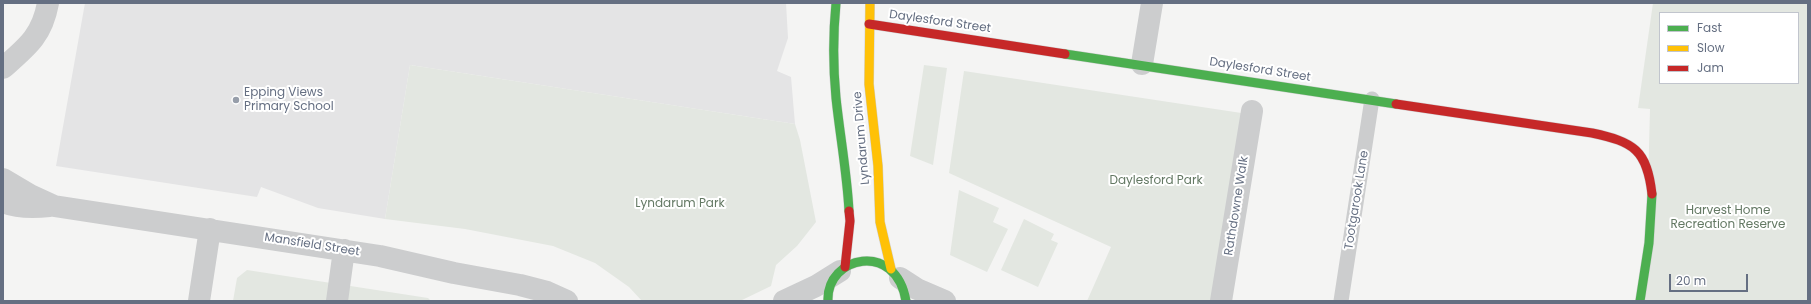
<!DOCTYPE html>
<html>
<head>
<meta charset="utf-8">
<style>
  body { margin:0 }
  #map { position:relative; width:1811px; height:304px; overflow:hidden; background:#f4f4f3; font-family:Poppins,sans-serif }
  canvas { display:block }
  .frame { position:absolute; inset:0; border:4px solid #656f82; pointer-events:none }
  .legend { position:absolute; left:1659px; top:12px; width:140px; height:72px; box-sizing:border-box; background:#fff; border:1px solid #c1c5cd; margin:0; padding:5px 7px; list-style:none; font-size:12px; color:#656f82 }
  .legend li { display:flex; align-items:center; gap:8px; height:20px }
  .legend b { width:20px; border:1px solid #c1c5cd }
  .scale { position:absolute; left:1669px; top:274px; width:79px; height:18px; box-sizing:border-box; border:2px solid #656f82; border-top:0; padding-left:5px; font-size:12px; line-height:14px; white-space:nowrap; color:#656f82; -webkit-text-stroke:3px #fff; paint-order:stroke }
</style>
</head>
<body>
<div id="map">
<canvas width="1811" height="304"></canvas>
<div class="frame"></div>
<ul class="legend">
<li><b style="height:5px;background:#4caf50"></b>Fast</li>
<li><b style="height:5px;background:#ffc107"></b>Slow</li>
<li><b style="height:5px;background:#c62828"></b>Jam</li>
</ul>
<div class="scale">20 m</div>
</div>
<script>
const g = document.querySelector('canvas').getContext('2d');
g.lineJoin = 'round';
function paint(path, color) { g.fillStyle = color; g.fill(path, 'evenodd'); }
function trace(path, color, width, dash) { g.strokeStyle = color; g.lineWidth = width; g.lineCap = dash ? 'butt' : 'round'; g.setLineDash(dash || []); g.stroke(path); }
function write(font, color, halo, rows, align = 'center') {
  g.font = font + ' Poppins,sans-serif'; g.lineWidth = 4; g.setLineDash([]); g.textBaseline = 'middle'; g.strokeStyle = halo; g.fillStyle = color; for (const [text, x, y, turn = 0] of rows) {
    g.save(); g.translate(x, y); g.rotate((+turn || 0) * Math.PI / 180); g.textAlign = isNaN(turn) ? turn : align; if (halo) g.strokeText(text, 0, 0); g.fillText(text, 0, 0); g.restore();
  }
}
paint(new Path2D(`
  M85 3H786L788 38 777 71 791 77 795 124 410 65 385 219 318 208 261 187 257 197 56 166Z`), '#e4e4e5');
paint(new Path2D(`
  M1653 3H1808V301H1645L1650 109 1638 108ZM1660 13H1798V83H1660Z
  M410 65 795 124 800 140 816 222 797 246 776 265 771 286 740 301H642L629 287 595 263 553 246 465 229 385 219Z
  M924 65 947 68 933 165 910 156Z
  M964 71 1248 114 1218 301H1087L1111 247 949 173Z
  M959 190 999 208 993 222 1008 229 987 272 950 255Z
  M1024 219 1054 234 1051 240 1058 243 1038 287 1001 270Z
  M247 270 428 298 431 301H233L237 278Z`), '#e3e7e1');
const fast = new Path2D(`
  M836 3C833 34 833 67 836 98 840 136 847 173 849 211
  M1065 54 1396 104
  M828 301C826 256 896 240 906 301
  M1640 301 1649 243 1652 194`);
const slow = new Path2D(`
  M870 3 869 84 878 166 880 222 891 269`);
const jam = new Path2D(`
  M869 24 1065 54
  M1396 104 1592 133C1634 142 1647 150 1652 194
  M845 267 850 221 849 211`);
trace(fast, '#d0d0d1', 10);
trace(slow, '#d0d0d1', 10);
trace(jam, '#d0d0d1', 10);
trace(new Path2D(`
  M1341 301 1372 99`), '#cccdce', 15);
trace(new Path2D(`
  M1142 64 1152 3
  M3 68C27 47 42 36 48 3
  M3 179 30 195 54 206 380 256 454 273 520 285 547 292 567 301
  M3 202C18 208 33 208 49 206
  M900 278 917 289 945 301
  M199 301 210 229
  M337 301 344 250
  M784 301 816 286 840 271
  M1221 301 1252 111`), '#cccdce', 22);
trace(fast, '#4caf50', 9);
trace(slow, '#ffc107', 9);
trace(jam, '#c62828', 9);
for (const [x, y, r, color] of [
  [236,100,4,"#979eaa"]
]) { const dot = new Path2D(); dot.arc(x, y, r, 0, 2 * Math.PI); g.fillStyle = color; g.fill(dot); trace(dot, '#fff', 1.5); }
write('12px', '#656f82', '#fff', [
  ["Daylesford Street",940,22,8],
  ["Daylesford Street",1260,70,9],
  ["Lyndarum Drive",862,138,-95],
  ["Tootgarook Lane",1357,200,-81],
  ["Rathdowne Walk",1237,206,-81],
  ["Mansfield Street",312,245,9]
]);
write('12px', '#656f82', '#fff', [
  ["Epping Views",244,93],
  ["Primary School",244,107]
], 'left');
write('12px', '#647964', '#fff', [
  ["Daylesford Park",1156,181],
  ["Lyndarum Park",680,204],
  ["Harvest Home",1728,211],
  ["Recreation Reserve",1728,225]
]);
</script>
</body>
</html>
